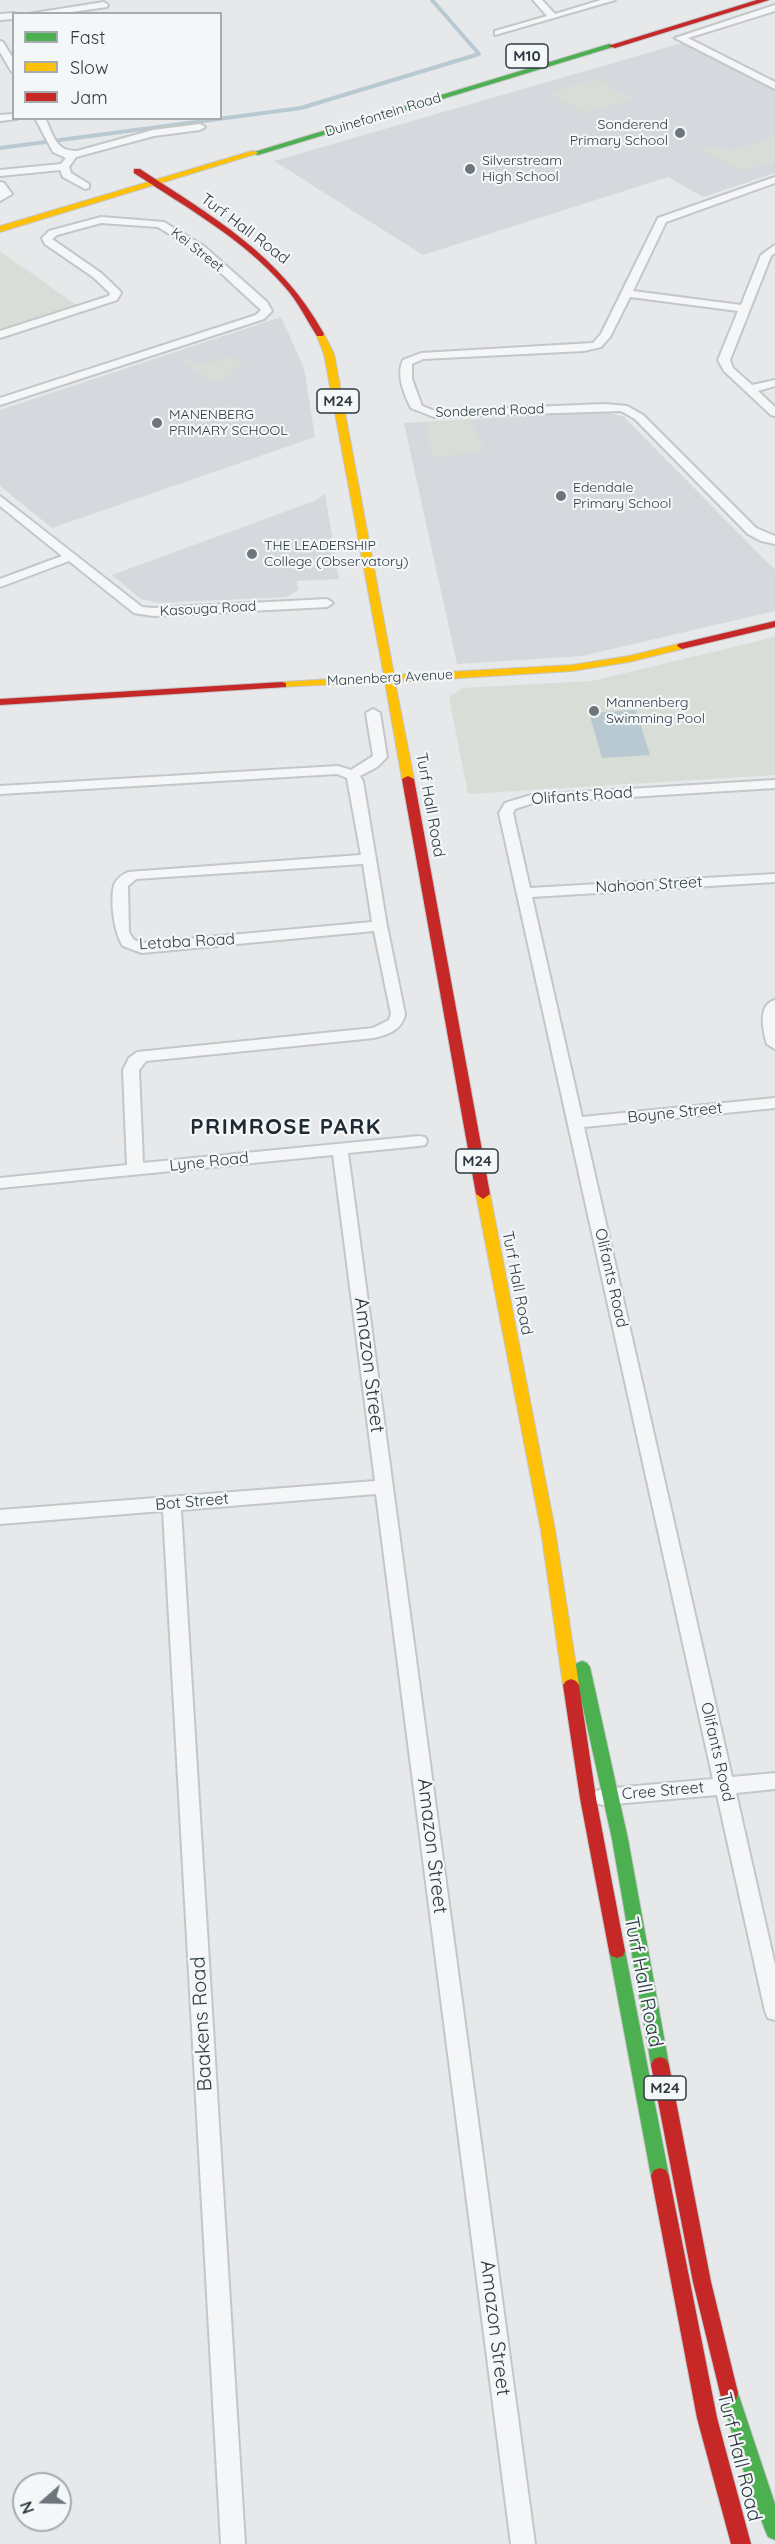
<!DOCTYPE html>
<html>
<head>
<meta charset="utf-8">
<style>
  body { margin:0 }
  #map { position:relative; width:775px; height:2544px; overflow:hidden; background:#e6e8ea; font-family:Quicksand,sans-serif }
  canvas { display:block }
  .legend { position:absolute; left:12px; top:12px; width:210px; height:108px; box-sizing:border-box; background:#f4f7f8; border:2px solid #a5abaf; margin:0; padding:8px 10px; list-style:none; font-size:18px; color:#2e3942 }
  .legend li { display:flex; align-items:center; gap:12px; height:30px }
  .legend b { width:30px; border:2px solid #a5abaf }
  .north { position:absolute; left:12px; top:2472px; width:60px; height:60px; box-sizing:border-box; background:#f4f7f8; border:2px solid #a5abaf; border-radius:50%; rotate:250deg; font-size:16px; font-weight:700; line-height:24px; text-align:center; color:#2e3942 }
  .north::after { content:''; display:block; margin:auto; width:21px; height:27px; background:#6e767d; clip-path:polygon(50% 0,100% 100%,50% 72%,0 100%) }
</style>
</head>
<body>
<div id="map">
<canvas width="775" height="2544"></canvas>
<ul class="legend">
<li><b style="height:8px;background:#4caf50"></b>Fast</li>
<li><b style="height:8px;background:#ffc107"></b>Slow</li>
<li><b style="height:8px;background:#c62828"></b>Jam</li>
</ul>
<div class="north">N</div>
</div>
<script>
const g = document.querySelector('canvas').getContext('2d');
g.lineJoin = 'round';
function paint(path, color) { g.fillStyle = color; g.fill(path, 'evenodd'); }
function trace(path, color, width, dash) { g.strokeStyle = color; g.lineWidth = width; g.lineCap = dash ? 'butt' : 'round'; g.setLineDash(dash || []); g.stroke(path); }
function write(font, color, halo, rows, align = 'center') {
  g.font = font + ' Quicksand,sans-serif'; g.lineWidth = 4.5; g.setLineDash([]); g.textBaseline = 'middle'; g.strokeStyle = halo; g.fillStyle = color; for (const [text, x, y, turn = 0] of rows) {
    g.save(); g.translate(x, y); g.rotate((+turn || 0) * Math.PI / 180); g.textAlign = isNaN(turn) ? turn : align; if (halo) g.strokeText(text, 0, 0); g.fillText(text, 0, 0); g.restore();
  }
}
paint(new Path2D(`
  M682 43 775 89V173L703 197 668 177 423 255 274 161Z
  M281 317 304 368 315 437 52 528 0 486V410Z
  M607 412 624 417 775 570V611L582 656 457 664 404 423Z
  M325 494 339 579 297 581 298 590 287 597 158 603 141 599 112 575 314 501Z`), '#d5d8dd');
paint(new Path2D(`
  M596 79 634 99 586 113 548 93Z
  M775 136V161L743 171 701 150 717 145 730 151Z
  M0 251 76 305 0 329Z
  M231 356 242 364 229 369 236 375 212 383 179 359 186 357 200 366Z
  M470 419 485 451 433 458 424 422Z
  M775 637V775L468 794 449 697 462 688 592 681Z`), '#d8ddd7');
paint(new Path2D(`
  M636 710 650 755 602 758 589 713Z`), '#b8c9d2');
trace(new Path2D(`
  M0 148 301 108 479 54 432 0`), '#b8c9d2', 4);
const street = new Path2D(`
  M533 0H542L555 14 601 0H615L495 35V31L547 16Z
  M104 2 108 5 107 7 57 14H28Z
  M775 5V11L688 38 775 82V89L675 38Z
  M14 13V19L0 20V14Z
  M0 41 3 42 14 60V72L11 71 0 52Z
  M14 114V118L17 119 0 121V115Z
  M35 118H45C54 136 55 151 77 151L153 130 200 124 205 127 200 130 154 136 76 157 69 167 71 173 89 184V188L85 189 63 177 60 170 0 176V170L61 164 66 158 53 152Z
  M775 177V183L666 222 633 291 741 305 761 255 775 245V253L771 256 730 360 733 368 752 385 775 380V386L758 391 775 407V416L771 415 724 371 718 360 738 311 630 297 610 337 601 347 584 351 423 359 412 364V379L422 406 435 411 605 404 627 406 643 415 756 528 775 536V544L761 541 748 534 635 419 621 411 434 417 411 408C404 394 396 375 403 360L421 353 593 343 601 334 658 218Z
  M0 182 4 183 12 194 0 201Z
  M101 217 164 222 205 247 267 302 272 311 264 319 0 405V398L256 315 261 310 197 251 158 227 101 223 57 235 52 239 101 273 120 291 121 293 117 300 0 338V331L109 296 110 293 93 277 45 244 42 238 49 231Z
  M0 496 142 607 153 608 327 599 333 603 327 607 153 616 134 613 69 561 0 587V579L62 556 0 506Z
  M373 709 380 713 387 757 377 767 360 776 363 781 387 926 405 1014C402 1030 389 1034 374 1038L146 1061 139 1070 143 1163 419 1136 425 1137 427 1141 425 1145 419 1146 348 1153 535 2544H511L376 1494 181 1510 245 2544H221L163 1511 0 1524V1510L375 1481 333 1155 0 1188V1178L127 1165 123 1070 129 1058 137 1052 373 1028 389 1020 391 1014 374 931 142 953 123 946C114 933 110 901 114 885 117 878 122 875 128 872L361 855 347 778 337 774 0 794V786L338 766 351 770 373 756 366 713ZM363 864 372 922 143 943 134 940 129 932 128 886 136 879Z
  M775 780V788L533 803 515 809 513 813 530 888 775 874V882L532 897 582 1117 775 1098V1108L584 1127 732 1777 775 1773V1789L736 1793 775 1965V2020L768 2018 765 2011 717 1795 603 1805 596 1803 593 1797 596 1791 603 1789 713 1779 499 813 505 803 531 795Z
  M775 1000V1049L767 1044C763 1031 757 1005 775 1000Z`);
const fast = new Path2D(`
  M609 44 616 46 258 155 251 153Z
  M582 1661 587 1663 590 1667 628 1839 669 2065 666 2071 660 2073 654 2071 651 2065 612 1839 574 1667 577 1663Z
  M617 1944 623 1946 625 1951 669 2176 666 2182 660 2184 654 2182 651 2176 609 1951 611 1946Z
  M729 2384 736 2386 738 2393 775 2504V2540L768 2537 765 2530 747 2482 720 2393 722 2386Z`);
const slow = new Path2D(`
  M252 151 259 153 0 232V226Z
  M320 331 324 334 334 354 394 675 572 665 629 656 682 643 686 644V648L629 662 572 671 395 682 414 779 408 782 402 779 385 682 278 687V683L282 682 384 676 324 354 316 334Z
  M483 1189 490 1194 555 1530 579 1685 576 1689 571 1691 566 1689 563 1685 541 1530 476 1194Z`);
const jam = new Path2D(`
  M757 0H769L615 48 608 46Z
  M134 169H140C213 217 281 255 324 334L323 336H317C306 319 298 301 284 286 243 239 186 207 134 173Z
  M775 621V627L682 649 677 646 678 644Z
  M282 682 286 683V687L0 705V699Z
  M408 776 414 779 490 1194 483 1199 476 1194 402 779Z
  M571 1679 576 1681 579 1685 596 1798 625 1951 623 1956 617 1958 611 1956 609 1951 580 1798 563 1685 566 1681Z
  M660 2057 666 2059 669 2065 711 2282 738 2393 736 2400 729 2402 722 2400 720 2393 693 2282 651 2065 654 2059Z
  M660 2168 666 2170 669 2176 717 2418 751 2544H731L697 2418 651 2176 654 2170Z`);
trace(street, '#c4c6c8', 4);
trace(fast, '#c4c6c8', 2);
trace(slow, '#c4c6c8', 2);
trace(jam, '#c4c6c8', 2);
paint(street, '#f5f6f7');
paint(fast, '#4caf50');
paint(slow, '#ffc107');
paint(jam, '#c62828');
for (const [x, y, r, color] of [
  [680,133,6,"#6e767d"],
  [470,169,6,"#6e767d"],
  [157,423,6,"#6e767d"],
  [561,496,6,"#6e767d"],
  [252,554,6,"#6e767d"],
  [594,711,6,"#6e767d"]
]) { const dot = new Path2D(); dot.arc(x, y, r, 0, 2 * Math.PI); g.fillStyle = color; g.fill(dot); trace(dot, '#f4f7f8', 2); }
write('14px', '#2e3942', '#f4f7f8', [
  ["Duinefontein Road",383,115,-17],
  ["Kei Street",197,250,38],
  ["Sonderend Road",490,411,-2],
  ["Kasouga Road",208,609,-3],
  ["Manenberg Avenue",390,678,-3]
]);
write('14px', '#2e3942', '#f4f7f8', [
  ["Sonderend",668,125,"right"],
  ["Primary School",668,141,"right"],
  ["Silverstream",482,161],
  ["High School",482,177],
  ["MANENBERG",169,415],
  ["PRIMARY SCHOOL",169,431],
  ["Edendale",573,488],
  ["Primary School",573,504],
  ["THE LEADERSHIP",264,546],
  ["College (Observatory)",264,562],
  ["Mannenberg",606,703],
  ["Swimming Pool",606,719]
], 'left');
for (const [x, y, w] of [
  [527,56,42],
  [338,401,42],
  [477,1161,42],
  [665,2088,42]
]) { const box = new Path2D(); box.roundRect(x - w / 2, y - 12, w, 24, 4.5); g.fillStyle = '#f4f7f8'; g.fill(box); trace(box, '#2e3942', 1.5); }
write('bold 15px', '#2e3942', null, [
  ["M10",527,56],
  ["M24",338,401],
  ["M24",477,1161],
  ["M24",665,2088]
]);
write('16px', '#2e3942', '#f4f7f8', [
  ["Turf Hall Road",245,229,37],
  ["Olifants Road",582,796,-4],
  ["Turf Hall Road",430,805,80],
  ["Nahoon Street",649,885,-3],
  ["Letaba Road",187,942,-3],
  ["Boyne Street",675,1113,-6],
  ["Lyne Road",209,1162,-6],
  ["Olifants Road",611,1278,77],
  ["Turf Hall Road",517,1283,79],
  ["Bot Street",192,1502,-5],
  ["Olifants Road",717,1752,77],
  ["Cree Street",663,1791,-5]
]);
write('20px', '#2e3942', '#f4f7f8', [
  ["Amazon Street",369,1365,83],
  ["Amazon Street",432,1846,83],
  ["Turf Hall Road",643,1982,79],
  ["Baakens Road",202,2024,-93],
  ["Amazon Street",495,2328,83],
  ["Turf Hall Road",739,2457,76]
]);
g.letterSpacing = '1.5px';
write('bold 22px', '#202a33', '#f4f7f8', [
  ["PRIMROSE PARK",286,1127]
]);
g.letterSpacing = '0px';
</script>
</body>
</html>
